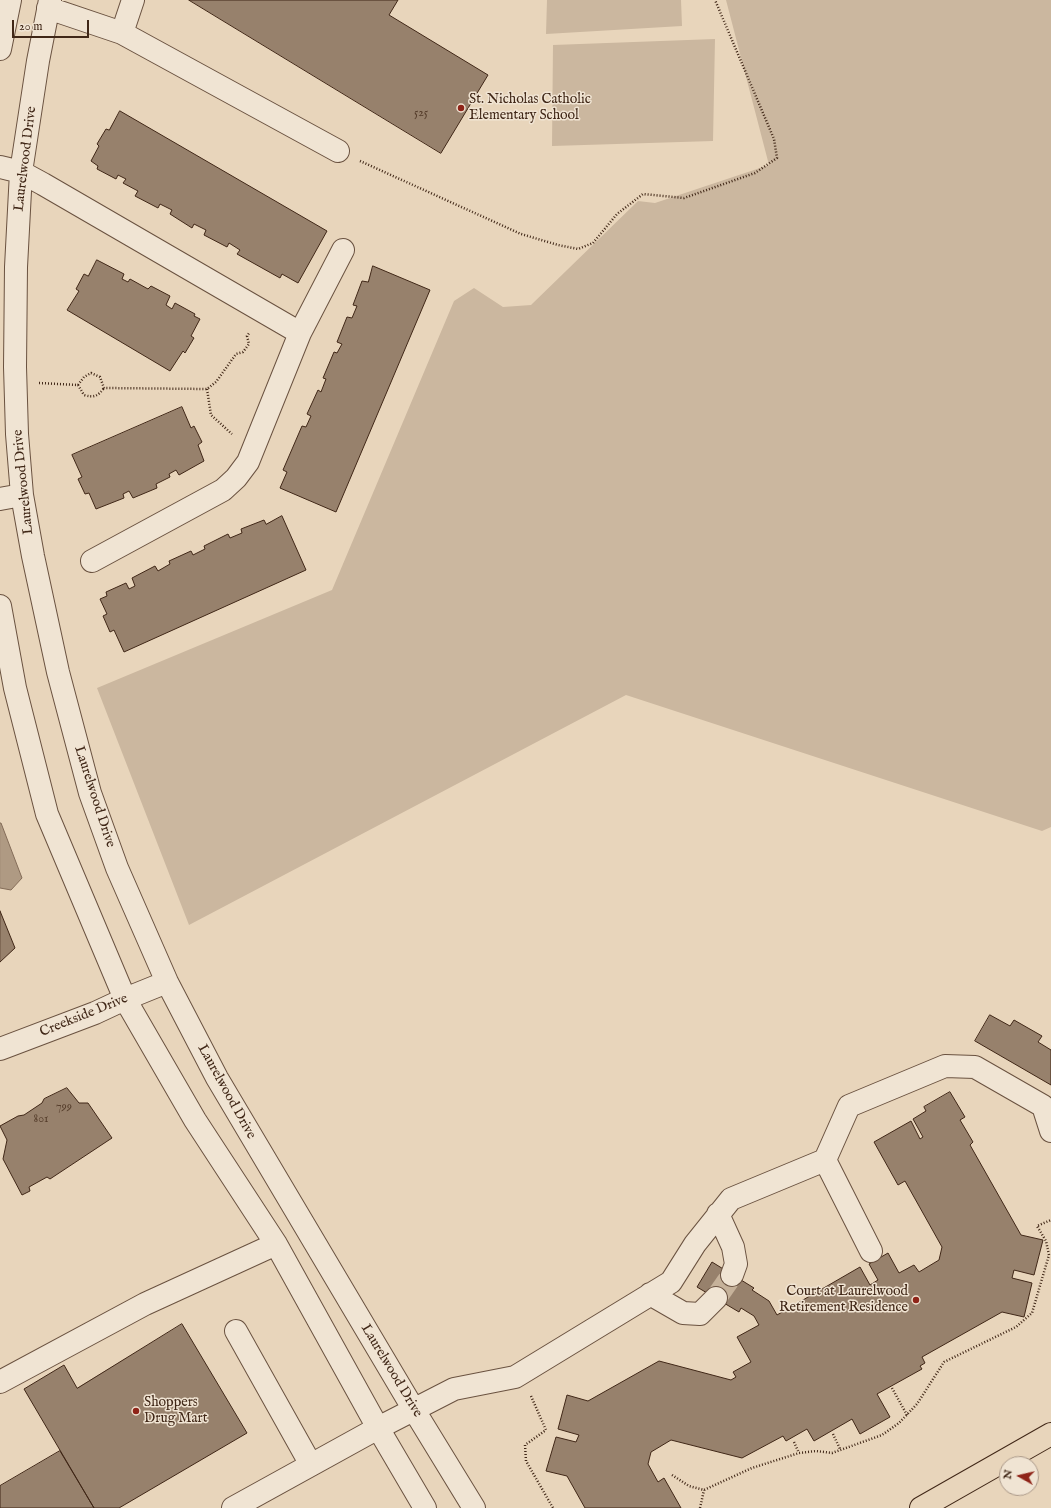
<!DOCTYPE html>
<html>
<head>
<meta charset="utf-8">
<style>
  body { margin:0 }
  #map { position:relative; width:1051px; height:1508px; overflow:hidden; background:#e8d5bb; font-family:"IM FELL English",serif }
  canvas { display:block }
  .north { position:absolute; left:999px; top:1456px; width:40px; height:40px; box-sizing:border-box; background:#f0e4d3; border:1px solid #aa9888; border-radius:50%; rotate:278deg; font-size:11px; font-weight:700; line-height:16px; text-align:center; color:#402717 }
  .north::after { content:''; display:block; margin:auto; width:14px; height:18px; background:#8f2418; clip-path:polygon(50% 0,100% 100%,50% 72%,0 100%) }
  .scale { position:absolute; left:12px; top:20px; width:77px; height:18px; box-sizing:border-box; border:2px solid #402717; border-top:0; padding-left:5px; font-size:12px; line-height:14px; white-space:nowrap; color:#402717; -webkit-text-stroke:3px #f0e4d3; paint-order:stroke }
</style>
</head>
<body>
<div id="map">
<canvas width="1051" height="1508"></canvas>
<div class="north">N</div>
<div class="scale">20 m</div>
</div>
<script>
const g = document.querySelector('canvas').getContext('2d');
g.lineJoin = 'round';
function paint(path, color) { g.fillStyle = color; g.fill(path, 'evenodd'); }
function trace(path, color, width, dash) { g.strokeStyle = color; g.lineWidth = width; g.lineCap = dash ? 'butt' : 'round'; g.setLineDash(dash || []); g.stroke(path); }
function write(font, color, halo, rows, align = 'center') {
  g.font = font + ' "IM FELL English",serif'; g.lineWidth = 3; g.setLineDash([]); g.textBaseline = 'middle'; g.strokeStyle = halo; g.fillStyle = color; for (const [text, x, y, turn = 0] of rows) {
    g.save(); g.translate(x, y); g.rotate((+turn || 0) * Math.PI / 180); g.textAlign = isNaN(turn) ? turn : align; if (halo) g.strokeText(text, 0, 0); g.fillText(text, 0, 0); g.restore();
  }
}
paint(new Path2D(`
  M547 0H681L682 26 546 34Z
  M726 0H1051V827L1042 831 626 695 189 925 97 688 332 590 454 301 474 288 503 307 531 305 638 201 655 203 769 165Z
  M715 39 713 141 552 146 553 45Z`), '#cbb79f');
const water = new Path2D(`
  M0 823H1L22 878 11 890 0 888Z`);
paint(water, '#af9a83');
trace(water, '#836c58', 1);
const building = new Path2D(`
  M189 0H398L389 15 488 75 441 153Z
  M120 111 327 231 298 283 282 274 280 278 237 254 240 250 229 243 227 247 204 235 206 230 194 224 192 228 170 214 172 210 160 204 158 208 135 196 138 191 123 183 126 179 118 175 116 179 97 169 98 166 91 161 99 146 97 144 106 129 109 130Z
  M97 260 124 274 122 279 128 282 130 279 148 289 151 286 170 296 166 305 172 309 175 303 195 314 194 316 200 319 191 336 194 338 185 353 183 351 170 371 67 310 79 291 76 289 84 274 88 276Z
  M373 266 430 290 336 512 280 488 287 472 283 470 302 426 306 427 311 416 307 414 318 390 321 392 326 379 323 378 334 352 337 353 342 344 337 342 347 317 352 318 357 306 353 305 362 281 368 282Z
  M182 407 191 428 194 426 202 442 198 445 204 461 179 475 176 470 169 474 170 477 156 484 157 488 133 498 129 491 123 494 124 498 96 509 89 493 85 494 78 479 82 477 72 455Z
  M282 516 306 570 124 652 114 630 110 632 103 616 107 614 100 599 107 596 106 592 126 583 129 589 135 586 132 578 155 566 158 571 170 564 169 561 191 551 193 555 205 549 204 546 228 534 230 538 242 533 241 529 264 520 266 524Z
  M0 911 15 948 0 962Z
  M990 1015 1010 1026 1014 1020 1042 1036 1038 1042 1051 1050V1085L975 1041Z
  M67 1088 79 1103H88L112 1138 50 1179 47 1177 29 1187 30 1191 22 1195 3 1159 7 1140 0 1126 18 1116 24 1115 42 1103 44 1099Z
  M950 1092 965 1117 960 1120 973 1142 970 1145 1021 1235 1043 1240 1034 1275 1014 1270 1012 1278 1032 1283 1024 1317 1002 1312 922 1357 925 1363 920 1366 922 1369 877 1394 890 1417 860 1434 852 1419 814 1441 807 1429 786 1441 783 1436 742 1458 671 1440 651 1452 648 1464 658 1482 664 1478 681 1508H585L567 1476 546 1471 556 1437 576 1442 579 1435 558 1429 567 1395 588 1401 659 1361 731 1380 736 1377 733 1372 751 1362 737 1337 759 1325 754 1316 741 1308 739 1312 697 1287 712 1262 754 1288 752 1290 769 1301 777 1315 860 1267 870 1285 878 1280 869 1264 888 1253 899 1273 914 1265 919 1272 939 1260 942 1247 905 1181 898 1185 874 1142 911 1121 920 1139 923 1137 913 1119 926 1111 924 1107Z
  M182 1324 247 1433 119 1508H94L24 1389 64 1365 77 1388Z
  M60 1451 94 1508H0V1486Z`);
paint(building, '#97816c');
trace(building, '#402717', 1);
trace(new Path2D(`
  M716 1298 732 1275`), '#c6b29a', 22, [22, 11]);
const minor = new Path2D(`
  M50 0 38 61 21 172 16 267 15 367 17 434 22 495 33 556 58 672 90 793 117 868 167 982 217 1078 414 1410 474 1508
  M48 8 122 33 338 151
  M122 33 133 0
  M0 49 10 0
  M0 167 21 172 43 184 300 333 248 462 236 478 223 490 92 561
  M300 333 343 250
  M0 499 22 495
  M0 606 15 688 47 814 125 999 195 1120 276 1244 378 1428 425 1508
  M0 1049 95 1013 125 999 167 982
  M825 1160 871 1251
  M718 1214 733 1247 736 1264 732 1275
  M650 1294 683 1313 700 1314 716 1298
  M236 1331 311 1465
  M0 1382 145 1304 276 1244
  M233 1508 378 1428 454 1389 515 1377 520 1374 671 1282 695 1244 731 1199 825 1160 849 1106 945 1066 975 1067 1043 1106 1051 1131`);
const major = new Path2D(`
  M921 1508 1051 1434`);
trace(minor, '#6a5240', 24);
trace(major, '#402717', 24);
trace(new Path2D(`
  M360 161 521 234 558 245 578 249 593 243 617 214 643 194 684 198 755 173 777 158 774 139 715 0
  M39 383 78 385 84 395C94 398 98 396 104 388
  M78 385 84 377 91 373 100 377 104 388 207 389 216 382 236 354 243 352 249 344 247 336 250 332
  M207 389 211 415 232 434
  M892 1388 907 1415
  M531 1396 546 1430 525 1445 526 1461 553 1508
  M833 1434 840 1449
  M794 1442 799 1453
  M672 1475 689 1486 704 1490 752 1468 799 1453 816 1451 832 1453 882 1435 899 1423 917 1404 944 1362 1016 1327 1032 1313 1049 1255 1046 1241 1037 1226 1051 1220
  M700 1508 704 1490`), '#402717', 2.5, [1, 2]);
trace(minor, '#f0e4d3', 22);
trace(major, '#e8d5bb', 22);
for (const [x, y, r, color] of [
  [461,108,4,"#8f2418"],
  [916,1300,4,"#8f2418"],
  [136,1411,4,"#8f2418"]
]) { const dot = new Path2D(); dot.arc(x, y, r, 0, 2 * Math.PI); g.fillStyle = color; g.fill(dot); trace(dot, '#f0e4d3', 1.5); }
write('12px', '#563e2c', null, [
  ["525",421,114],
  ["799",64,1108],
  ["801",41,1120]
]);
write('14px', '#402717', '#f0e4d3', [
  ["St. Nicholas Catholic",469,100],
  ["Elementary School",469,116],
  ["Court at Laurelwood",908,1292,"right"],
  ["Retirement Residence",908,1308,"right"],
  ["Shoppers",144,1403],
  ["Drug Mart",144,1419]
], 'left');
write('14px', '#402717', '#f0e4d3', [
  ["Laurelwood Drive",26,159,-83],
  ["Laurelwood Drive",24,482,-96],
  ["Laurelwood Drive",94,797,72],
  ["Creekside Drive",84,1016,-22],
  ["Laurelwood Drive",226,1092,61],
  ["Laurelwood Drive",391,1371,59]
]);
</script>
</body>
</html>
